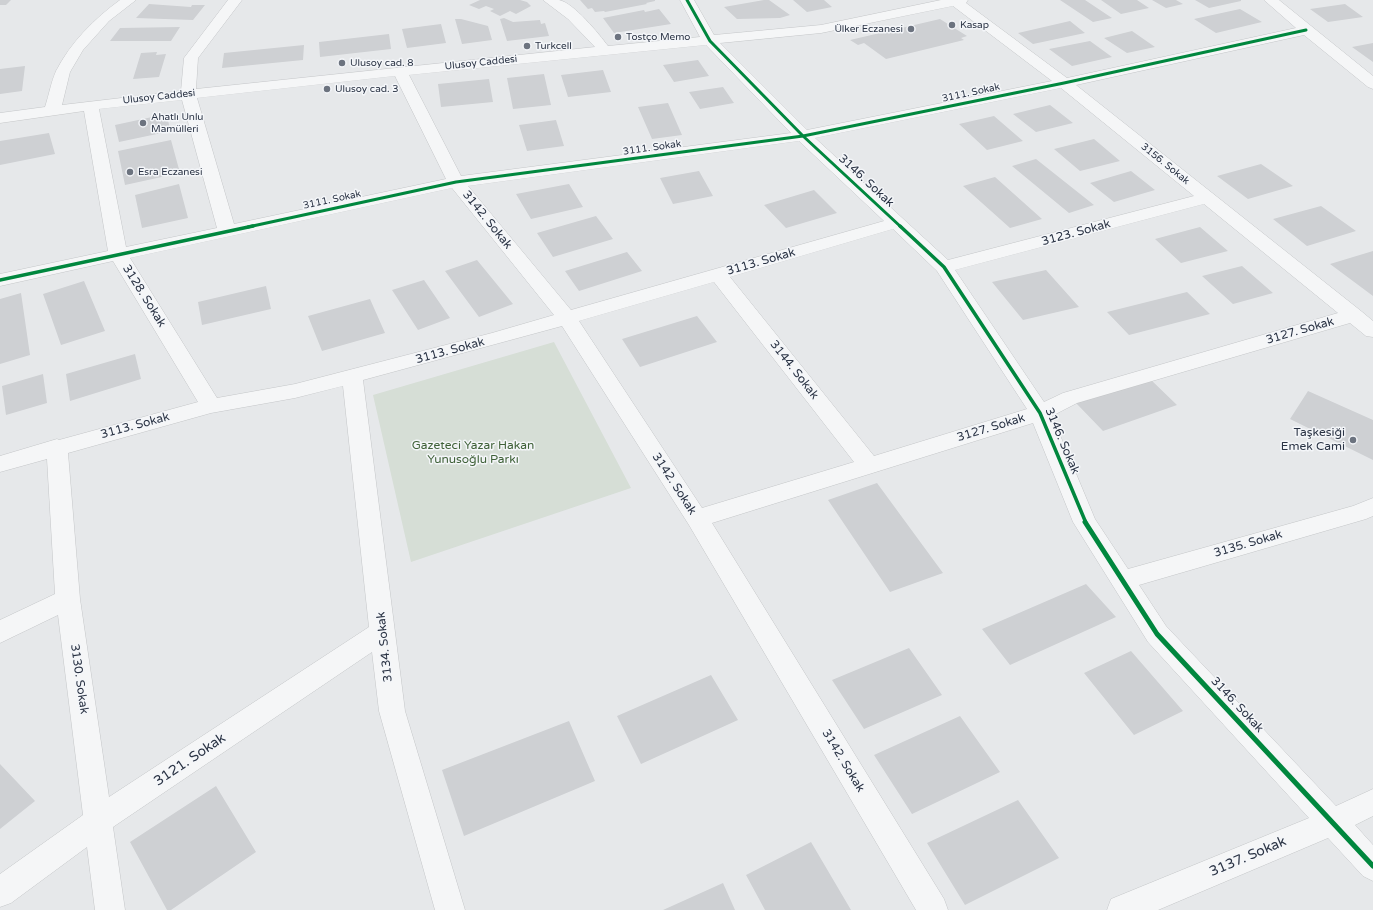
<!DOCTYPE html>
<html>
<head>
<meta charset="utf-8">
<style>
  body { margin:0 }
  canvas { display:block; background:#e6e8ea }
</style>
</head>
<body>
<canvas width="1373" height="910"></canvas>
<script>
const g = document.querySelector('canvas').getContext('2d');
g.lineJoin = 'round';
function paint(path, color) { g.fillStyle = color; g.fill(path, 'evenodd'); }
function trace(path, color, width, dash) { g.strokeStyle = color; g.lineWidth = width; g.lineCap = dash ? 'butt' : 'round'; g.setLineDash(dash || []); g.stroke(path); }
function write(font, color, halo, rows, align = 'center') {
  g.font = font + ' "Varela Round",sans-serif'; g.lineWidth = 3; g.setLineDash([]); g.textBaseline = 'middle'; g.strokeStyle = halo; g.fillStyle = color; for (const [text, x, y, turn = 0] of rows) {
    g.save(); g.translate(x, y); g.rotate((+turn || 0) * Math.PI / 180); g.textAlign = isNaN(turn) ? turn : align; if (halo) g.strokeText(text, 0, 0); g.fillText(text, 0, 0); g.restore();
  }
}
paint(new Path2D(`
  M554 342 631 488 411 562 373 395Z`), '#d6ded6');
paint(new Path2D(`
  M0 0H11L6 5H0Z
  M480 0H520L527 2 531 6 516 14 510 11 500 16 490 11 494 9 486 6 479 9 469 5Z
  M580 0H655V1L646 3 647 4 605 12 604 11 595 12 592 8 588 9Z
  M764 0H769L790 15 780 18 737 19 724 7Z
  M793 0H824L832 7 807 12Z
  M1060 0H1085L1112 18 1093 22Z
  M1101 0H1137L1149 8 1121 14Z
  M1152 0H1176L1183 4 1166 8Z
  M1195 0H1241V1L1209 8Z
  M149 4 191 7 192 5H205L193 20 136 18Z
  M1345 4 1363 17 1328 22 1310 9Z
  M659 9 671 24 614 33 603 18 644 10 645 12Z
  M1240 9 1262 22 1216 33 1194 19Z
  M504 18 513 22 540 20 541 24 545 23 549 36 507 41 500 19Z
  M455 19H461L488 26 492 40 462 44Z
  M940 19 967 36 961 38 964 40 886 59 864 43 858 45 850 40Z
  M1070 21 1085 33 1033 44 1018 33Z
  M441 24 446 43 407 48 402 29Z
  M180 27 171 41H110L120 28Z
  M1132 31 1155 47 1127 53 1104 38Z
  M389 34 391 49 320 57 319 42Z
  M1090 41 1112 57 1072 66 1049 49Z
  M1373 43V62L1352 47Z
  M304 45 303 60 222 68 224 53Z
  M157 52 156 55 166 54 159 77 133 79 141 53Z
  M698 60 709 76 674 82 663 65Z
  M25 66 22 91 0 94V69Z
  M603 70 611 92 568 97 561 75Z
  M544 74 551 105 513 109 507 78Z
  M489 79 493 102 441 107 438 84Z
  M723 87 734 103 700 109 689 92Z
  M668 103 682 135 652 139 638 107Z
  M1050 105 1073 123 1036 132 1013 114Z
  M166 114 171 131 119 142 115 125Z
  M994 116 1023 141 987 150 959 124Z
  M556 120 564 146 527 151 519 125Z
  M49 133 55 154 0 165V141Z
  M1094 139 1120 161 1080 171 1054 149Z
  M171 140 180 173 125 185 118 151Z
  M1036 159 1094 205 1069 213 1012 166Z
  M1261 164 1293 186 1248 199 1217 176Z
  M699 171 713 196 673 204 660 178Z
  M1131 171 1155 190 1114 202 1090 183Z
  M995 177 1042 219 1010 228 963 186Z
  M179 184 188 218 142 228 135 195Z
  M569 184 583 207 531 219 516 194Z
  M814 190 837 213 786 228 764 205Z
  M1321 206 1356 231 1307 246 1273 219Z
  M596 216 613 239 553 257 537 233Z
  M1200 227 1228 251 1181 263 1155 239Z
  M1373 251V296L1330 264Z
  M627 252 642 271 579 291 565 271Z
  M477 260 513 304 479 317 445 271Z
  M1242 266 1273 293 1233 304 1202 276Z
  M1046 270 1079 307 1023 320 992 282Z
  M424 280 450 318 418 330 392 290Z
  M84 281 105 331 61 345 43 294Z
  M266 286 271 309 202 325 198 302Z
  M1187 292 1210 314 1129 335 1107 312Z
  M21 293 30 355 0 364V299Z
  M370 299 385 333 322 351 308 316Z
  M697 316 717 342 640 367 622 339Z
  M135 354 141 379 70 401 66 374Z
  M43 374 47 403 6 415 2 386Z
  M1149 378 1177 405 1103 431 1076 403Z
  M1308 391 1373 420V460L1290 419Z
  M877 483 943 573 890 592 828 500Z
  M1086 584 1116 617 1010 665 982 629Z
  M909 648 942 695 864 729 832 680Z
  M1131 651 1183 711 1134 735 1084 673Z
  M711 675 738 720 641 764 617 716Z
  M960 716 1000 772 912 814 874 755Z
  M569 721 595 781 464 836 442 770Z
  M0 764 35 801 0 829Z
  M216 786 256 852 171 910H167L130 842Z
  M1018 800 1059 858 965 905 927 843Z
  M811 842 851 910H765L746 875Z
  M723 883 735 910H663Z`), '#ced0d3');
const minor = new Path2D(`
  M120 0H136L109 21 83 50 70 72 62 105 181 91 184 58 228 0H242L198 58 196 89 595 47 568 19 543 0C548 0 555 0 559 0 574 3 599 34 608 46L700 37 680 0H694L714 35 821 25 941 0H968L966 3 1067 78 1296 28 1264 0H1279L1373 76V89L1368 87 1304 35 1076 85 1361 311 1373 321V337L1366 336 1350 323 1077 403 1052 416 1095 519 1128 569 1353 506 1373 498V516L1366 519 1139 585 1166 626 1336 806 1373 789V816L1355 825 1373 845V881L1363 876 1328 838 1158 910H1107L1111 899 1309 818 1148 642 1073 522 1033 423 712 523 944 899 948 910H916L689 525 562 326 363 380 405 711 465 910H435L379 711 372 652 113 827 125 910H95L87 847 11 903 0 907V874L83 815 58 615 0 643V620L55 594 47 459 0 472V456L57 439 59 440 198 402 113 261 0 286V274L108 251 84 111 0 123V113L45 107C49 95 51 82 56 71 71 42 94 19 120 0ZM953 6 1052 81 807 130 720 43 821 33ZM706 45 791 133 461 176 409 75ZM395 76 446 179 234 224 197 98ZM1061 88 1194 196 948 260 815 138ZM182 100 217 228 126 247 99 109ZM799 141 884 221 571 310 468 186ZM452 188 554 315 492 333 295 384 217 398 130 258ZM1204 204 1338 313 1063 393 1044 402 955 270ZM893 229 937 271 1027 409 874 456 730 277ZM714 282 854 462 702 508 579 321ZM343 386 369 627 109 797 80 599 68 453 211 413 295 398Z`);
trace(minor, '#c4c6c8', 1);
paint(minor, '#f5f6f7');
trace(new Path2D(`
  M687 0 710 41 803 136 901 227
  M248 227 456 182 803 136 1064 83 1306 30`), '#00873e', 3);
trace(new Path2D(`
  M900 226 944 267 1040 413 1086 523
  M0 280 253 226`), '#00873e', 3.5);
trace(new Path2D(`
  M1085 522 1157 634 1373 866`), '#00873e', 5);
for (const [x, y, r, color] of [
  [952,25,4,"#6c737f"],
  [911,29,4,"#6c737f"],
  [618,37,4,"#6c737f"],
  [527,46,4,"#6c737f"],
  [342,63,4,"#6c737f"],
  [327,89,4,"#6c737f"],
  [143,123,4,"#6c737f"],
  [130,172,4,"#6c737f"],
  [1353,440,4,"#6c737f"]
]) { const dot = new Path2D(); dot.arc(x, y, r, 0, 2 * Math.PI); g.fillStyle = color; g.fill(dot); trace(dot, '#f4f6f9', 1.5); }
write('10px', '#2b3445', '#f4f6f9', [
  ["Kasap",960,25],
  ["Ülker Eczanesi",903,29,"right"],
  ["Tostço Memo",626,37],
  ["Turkcell",535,46],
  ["Ulusoy cad. 8",350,63],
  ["Ulusoy cad. 3",335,89],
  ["Ahatlı Unlu",151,117],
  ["Mamülleri",151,129],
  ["Esra Eczanesi",138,172]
], 'left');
write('10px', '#2b3445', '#f4f6f9', [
  ["Ulusoy Caddesi",481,63,-6],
  ["3111. Sokak",971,93,-12],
  ["Ulusoy Caddesi",159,97,-6],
  ["3111. Sokak",652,148,-8],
  ["3156. Sokak",1165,164,39],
  ["3111. Sokak",332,200,-12]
]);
write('12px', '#2b3445', '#f4f6f9', [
  ["3146. Sokak",866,181,43],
  ["3142. Sokak",487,220,51],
  ["3123. Sokak",1076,233,-15],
  ["3113. Sokak",761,262,-16],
  ["3128. Sokak",144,296,58],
  ["3127. Sokak",1300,331,-16],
  ["3113. Sokak",450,351,-15],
  ["3144. Sokak",794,370,52],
  ["3113. Sokak",135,426,-15],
  ["3127. Sokak",991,428,-17],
  ["3146. Sokak",1062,441,67],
  ["3142. Sokak",674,484,57],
  ["3135. Sokak",1248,544,-16],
  ["3134. Sokak",385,647,-96],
  ["3130. Sokak",79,679,82],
  ["3146. Sokak",1237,705,47],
  ["3142. Sokak",843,761,59]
]);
write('12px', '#2b3445', '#f4f6f9', [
  ["Taşkesiği",1345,433],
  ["Emek Cami",1345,447]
], 'right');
write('12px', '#3f6138', '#f4f6f9', [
  ["Gazeteci Yazar Hakan",473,446],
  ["Yunusoğlu Parkı",473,460]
]);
write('14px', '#2b3445', '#f4f6f9', [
  ["3121. Sokak",190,760,-34],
  ["3137. Sokak",1248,857,-23]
]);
</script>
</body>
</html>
